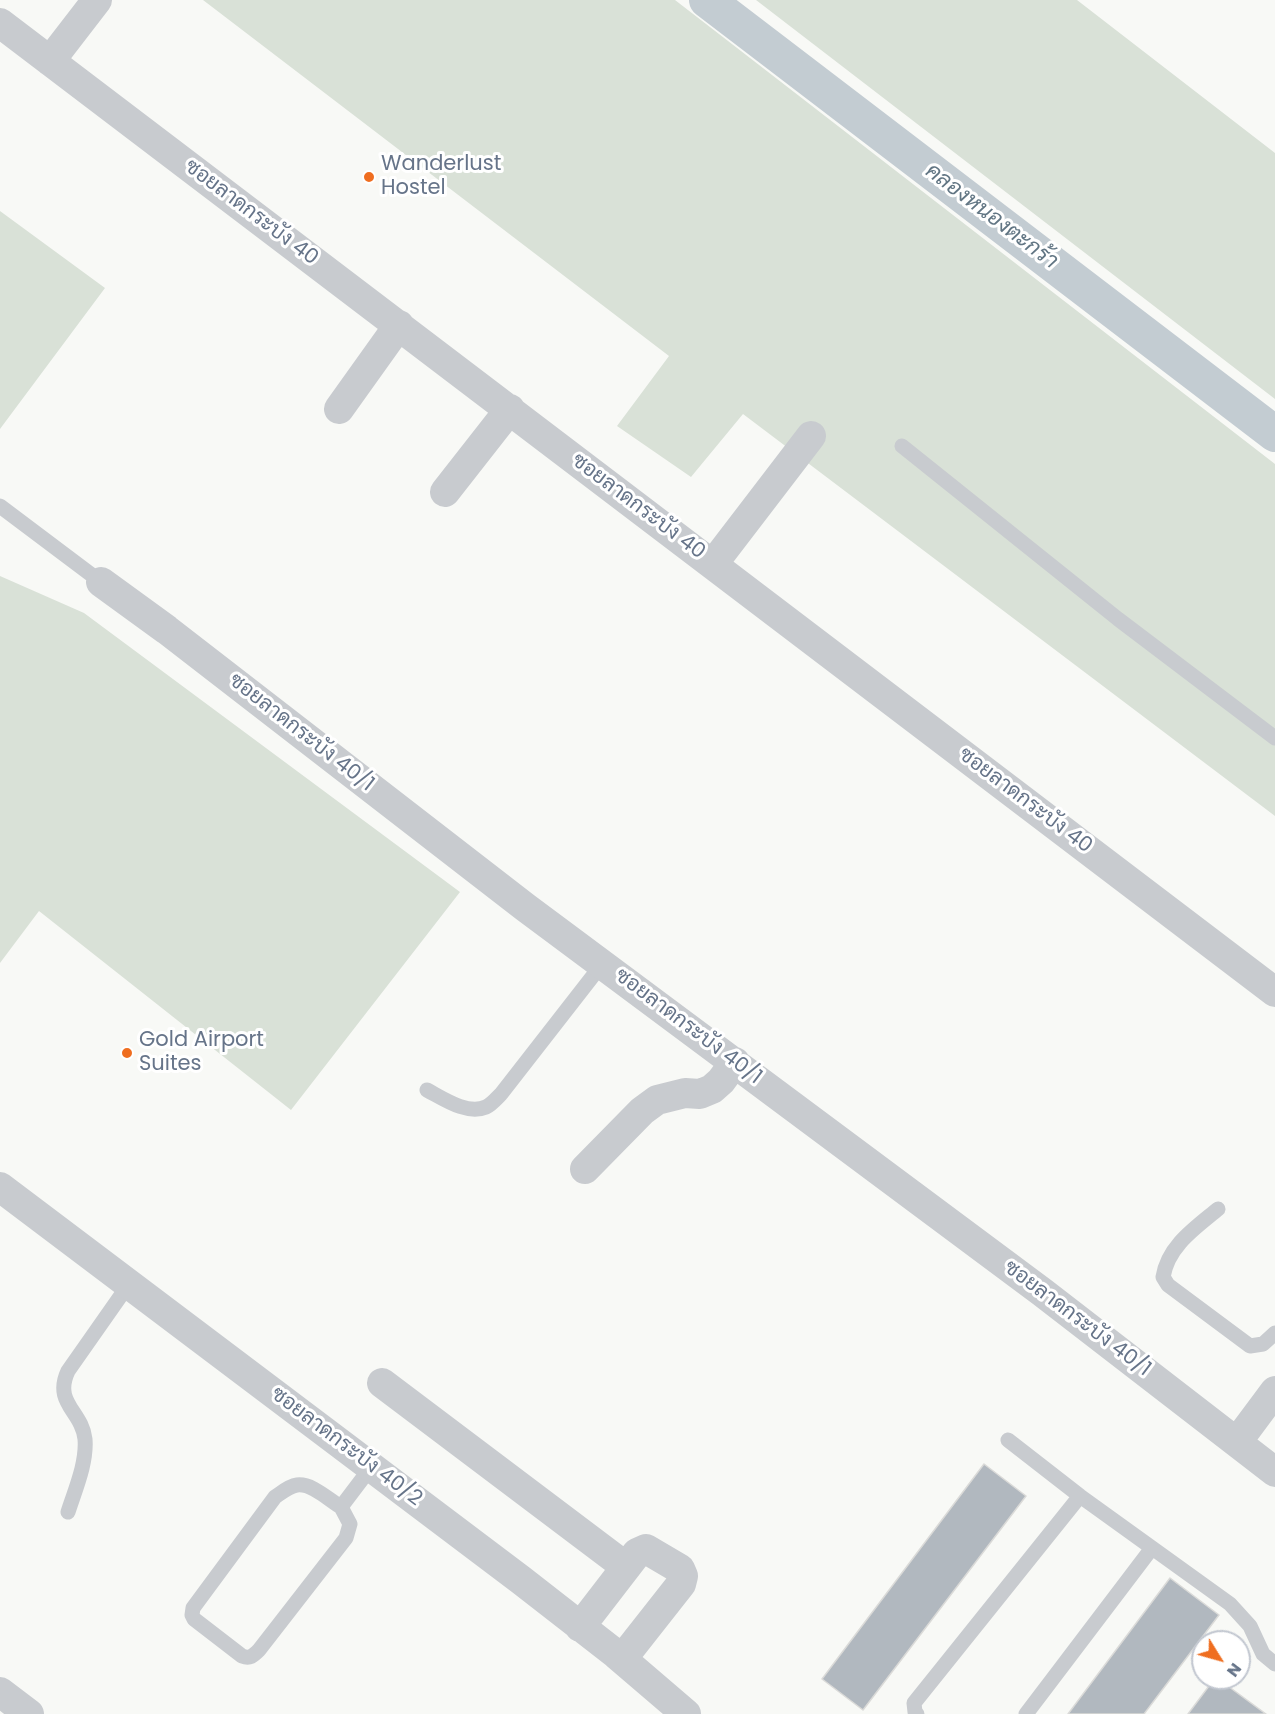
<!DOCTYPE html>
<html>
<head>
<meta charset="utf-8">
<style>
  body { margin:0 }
  #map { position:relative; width:1275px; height:1714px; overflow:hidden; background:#f8f9f6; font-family:Poppins,sans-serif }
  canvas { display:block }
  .north { position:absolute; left:1191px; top:1630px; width:60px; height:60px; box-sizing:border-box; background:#fff; border:2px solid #c2c7d0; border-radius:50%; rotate:127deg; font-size:16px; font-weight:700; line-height:24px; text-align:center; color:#667489 }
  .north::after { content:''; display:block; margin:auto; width:21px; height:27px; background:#ef6e20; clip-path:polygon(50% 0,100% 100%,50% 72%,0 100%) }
</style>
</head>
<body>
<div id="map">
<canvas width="1275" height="1714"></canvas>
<div class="north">N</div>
</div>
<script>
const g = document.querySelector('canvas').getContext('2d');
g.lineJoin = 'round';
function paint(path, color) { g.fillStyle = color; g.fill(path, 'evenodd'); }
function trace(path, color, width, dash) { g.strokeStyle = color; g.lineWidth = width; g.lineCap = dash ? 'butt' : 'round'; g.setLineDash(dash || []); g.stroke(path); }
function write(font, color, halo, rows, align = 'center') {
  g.font = font + ' Poppins,Sarabun,sans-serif'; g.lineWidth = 6; g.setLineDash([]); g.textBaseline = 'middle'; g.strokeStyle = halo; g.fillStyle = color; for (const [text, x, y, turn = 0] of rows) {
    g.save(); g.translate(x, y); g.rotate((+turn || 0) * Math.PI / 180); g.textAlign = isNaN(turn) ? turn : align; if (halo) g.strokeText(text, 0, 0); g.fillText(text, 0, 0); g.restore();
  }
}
paint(new Path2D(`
  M203 0H675L1275 464V816L743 414 691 477 617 426 669 356Z
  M756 0H1077L1275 153V399Z
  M0 211 105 288 0 429Z
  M0 576 84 613 460 892 291 1110 39 911 0 963Z`), '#d9e1d7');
trace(new Path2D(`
  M707 0 1275 434`), '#c3ccd2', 36);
const building = new Path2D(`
  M984 1464 1026 1496 863 1710 822 1679Z
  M1170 1578 1219 1615 1144 1714H1068Z
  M1215 1678H1217L1266 1714H1188Z`);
paint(building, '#b1b8bf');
trace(building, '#dadad8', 1.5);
trace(new Path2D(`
  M902 446 1118 619 1275 738
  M0 506 101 582
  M427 1090C444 1099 467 1115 486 1107 491 1105 497 1098 501 1094L603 963
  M1218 1209C1195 1228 1168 1246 1163 1277L1168 1285 1250 1346 1263 1344 1275 1333
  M1008 1440 1080 1496 1230 1604 1250 1626 1263 1654 1275 1664
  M341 1507C329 1500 312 1483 297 1485 289 1486 281 1493 275 1497L193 1608 192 1615 194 1619 242 1656C250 1659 253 1656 259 1650L346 1538 350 1524 341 1507 372 1466
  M68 1512C75 1490 87 1463 85 1439 82 1411 53 1403 68 1371L129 1284
  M917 1714 915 1712 914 1703 1080 1496
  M1026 1714 1152 1548`), '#c8cbcf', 15);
trace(new Path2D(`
  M0 23 1275 992
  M50 61 97 0
  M339 409 399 325
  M445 492 510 409
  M713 564 811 436
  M101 582 167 630 525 907 1042 1292 1275 1472
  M585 1169 642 1111 657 1100 685 1093 700 1094 712 1089 721 1081 735 1062
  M0 1187 521 1580 616 1654 686 1714
  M382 1383 626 1567
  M1237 1442 1275 1391
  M580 1627 637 1553 646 1549 680 1569 683 1576 681 1584 622 1659
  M0 1692 29 1714`), '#c8cbcf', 30);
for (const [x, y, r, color] of [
  [369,177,6,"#ef6e20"],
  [127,1053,6,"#ef6e20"]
]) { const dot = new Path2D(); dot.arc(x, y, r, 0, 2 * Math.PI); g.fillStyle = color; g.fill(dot); trace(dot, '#fff', 2); }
write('21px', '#667489', '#fff', [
  ["Wanderlust",381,165],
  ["Hostel",381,189],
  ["Gold Airport",139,1041],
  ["Suites",139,1065]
], 'left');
write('21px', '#667489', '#fff', [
  ["ซอยลาดกระบัง 40",251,213,37],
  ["ซอยลาดกระบัง 40",638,507,37],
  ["ซอยลาดกระบัง 40/1",301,733,38],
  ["ซอยลาดกระบัง 40",1025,801,37],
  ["ซอยลาดกระบัง 40/1",688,1027,37],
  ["ซอยลาดกระบัง 40/1",1077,1319,37],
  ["ซอยลาดกระบัง 40/2",346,1447,37]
]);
write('italic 22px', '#627684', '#fff', [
  ["คลองหนองตะกร้า",991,217,37]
]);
</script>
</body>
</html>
